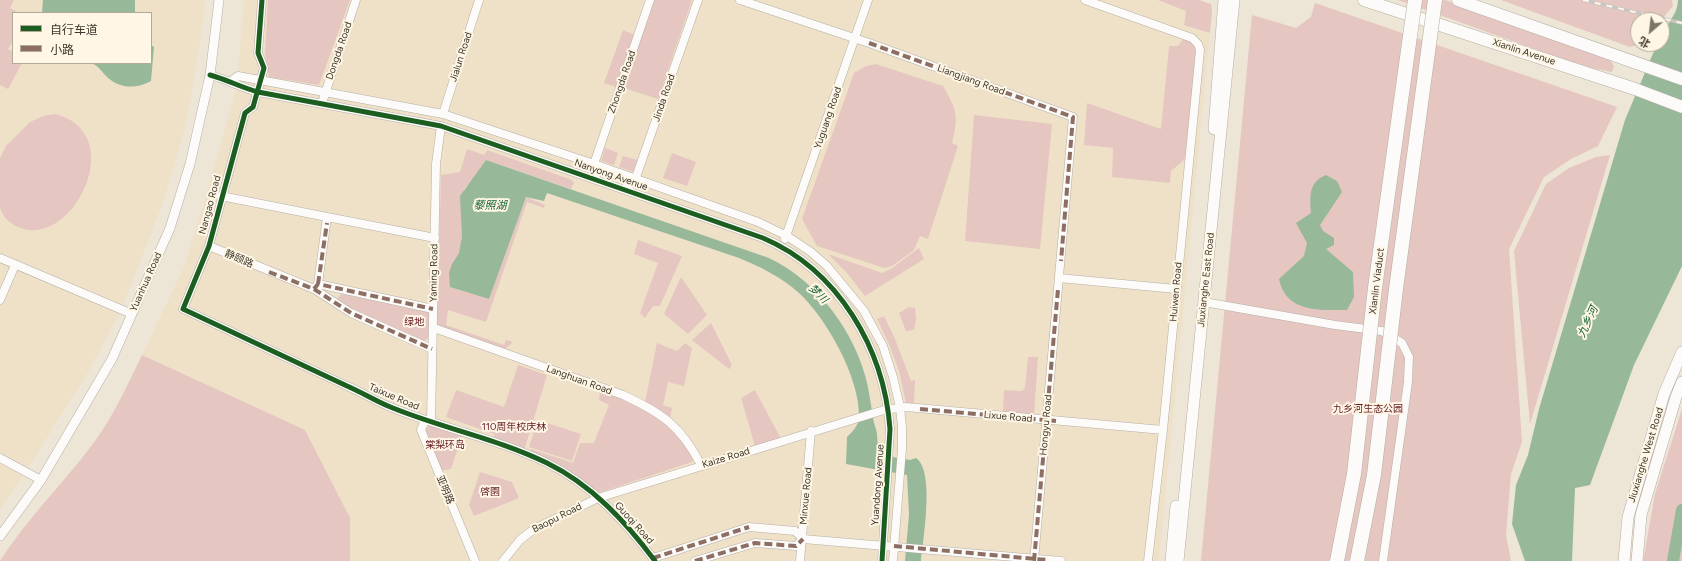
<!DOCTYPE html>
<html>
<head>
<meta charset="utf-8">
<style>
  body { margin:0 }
  #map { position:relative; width:1682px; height:561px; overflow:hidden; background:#ede5d6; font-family:Figtree,"Noto Sans SC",sans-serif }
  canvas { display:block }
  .legend { position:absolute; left:12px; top:12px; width:140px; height:52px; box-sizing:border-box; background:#fff6e5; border:1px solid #b1aa9b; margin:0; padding:5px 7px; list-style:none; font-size:12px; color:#3d382d }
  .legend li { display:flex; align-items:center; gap:8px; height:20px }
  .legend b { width:20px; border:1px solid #b1aa9b }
  .north { position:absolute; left:1630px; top:12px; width:40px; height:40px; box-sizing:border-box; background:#fff6e5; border:1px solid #b1aa9b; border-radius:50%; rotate:208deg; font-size:11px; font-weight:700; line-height:16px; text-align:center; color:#3d382d }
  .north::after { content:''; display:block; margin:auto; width:14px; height:18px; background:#7b7568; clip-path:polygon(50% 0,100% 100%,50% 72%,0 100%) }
</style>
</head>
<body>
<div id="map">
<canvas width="1682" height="561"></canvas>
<ul class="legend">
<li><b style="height:5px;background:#1b5e20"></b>自行车道</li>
<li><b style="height:5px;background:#8d6e63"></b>小路</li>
</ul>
<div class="north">北</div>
</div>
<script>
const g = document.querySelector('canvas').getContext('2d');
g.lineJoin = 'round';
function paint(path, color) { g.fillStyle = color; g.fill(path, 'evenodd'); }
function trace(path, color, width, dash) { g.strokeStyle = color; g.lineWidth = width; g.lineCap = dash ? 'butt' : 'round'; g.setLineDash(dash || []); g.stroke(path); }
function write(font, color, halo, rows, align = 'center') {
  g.font = font + ' Figtree,"Noto Sans SC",sans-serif'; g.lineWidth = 4; g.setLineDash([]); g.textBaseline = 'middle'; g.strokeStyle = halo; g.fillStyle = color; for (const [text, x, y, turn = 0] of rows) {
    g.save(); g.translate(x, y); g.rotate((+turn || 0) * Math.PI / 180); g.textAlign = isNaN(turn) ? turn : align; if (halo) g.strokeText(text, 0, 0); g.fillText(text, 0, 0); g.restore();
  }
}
paint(new Path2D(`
  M0 0H206L195 75 184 132 163 203 122 308 93 364 19 482 0 509ZM13 13H151V63H13Z
  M244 0H1179L1212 11 1159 561H350V518L305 431 142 355 185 265 203 206 237 86Z`), '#efe1c8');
paint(new Path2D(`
  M0 0H14L10 8 20 13H13V41L8 49 13 52V63H22L8 89 0 85Z
  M268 0H350L319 85 269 77 265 54Z
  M654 0H692L658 99 624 88Z
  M1158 0H1199L1211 4 1212 11 1210 33 1184 25 1186 11Z
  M1398 0H1445L1610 60 1614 66 1612 72 1582 66Z
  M1501 0H1672L1673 6 1661 20H1638V44H1640L1630 47Z
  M1315 3 1617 107 1598 146 1571 159 1544 177 1509 249 1522 442 1511 474 1506 535 1511 561H1201L1252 15 1296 28 1311 17Z
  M623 30 635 35 616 87 604 83Z
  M1184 38H1187L1196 47V54L1185 159 1171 171 1170 183 1112 177 1113 148 1084 145 1087 103 1161 129 1169 46H1178Z
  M876 64 943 86C957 111 959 116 952 143L958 146 928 239 920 236 914 250 892 266 884 268 817 246 802 219 854 73 866 66Z
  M55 114C131 133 72 251 18 227 10 224 3 217 0 208V158L6 146 30 122 43 116Z
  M974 115 1052 124 1040 249 965 241Z
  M605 148 618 153 614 165 601 161Z
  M467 149 484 155 487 150 572 180 574 183 571 189 486 160 477 174 464 189 462 236 459 253 452 264 450 287 489 299 526 197 545 205 544 208 527 202 486 322 448 310 446 325 504 345 506 340 513 342 504 350 437 326 441 175 460 172Z
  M672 153 696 162 687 186 663 178Z
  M1610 155 1530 424 1514 251 1546 184 1569 168 1596 157Z
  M623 156 637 160 633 172 619 167Z
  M638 240 682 256 660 306H653L645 318 640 313 658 263 634 254Z
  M919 248 924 259 865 296 847 273 828 254 882 273 891 269Z
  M681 277 707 315 688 334 664 314Z
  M342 294 429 312V338L423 341 347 306 337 298Z
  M909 307 915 308 916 320 914 330 906 331 899 313Z
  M884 316 895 339 911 381 915 380 914 404 906 403 899 371 889 344 877 319Z
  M711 323 732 365 729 369 692 340Z
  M657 343 677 351 685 343 692 348 684 386 668 382 663 405 672 408 670 419 645 402Z
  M142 355 305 430 350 518V561H0C27 518 65 482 95 441 114 415 128 384 142 355Z
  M1028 357H1038L1034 416 1003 412 1004 390 1022 391 1025 388Z
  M518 365 547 375 524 451 493 439 501 415 494 434 446 417 456 390 504 407Z
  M600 390C636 405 675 421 693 459L692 462 598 493 567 469 530 452 531 449 573 463 580 443H594L609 405 599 400Z
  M755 390 780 437 755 446 741 398Z
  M1682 409V561H1643L1655 494Z
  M538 420 581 434 572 461 529 447Z
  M430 424 462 436 451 469 440 471 425 431Z
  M480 472 512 482 519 498 474 516 469 505Z`), '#e5c6c1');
paint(new Path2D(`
  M43 0H135V13H42Z
  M1678 0H1682V266L1634 365 1590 485 1575 488 1572 561H1525L1512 524 1516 485 1528 455 1539 409 1625 120 1657 44H1662C1662 25 1678 17 1678 0Z
  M151 45 154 47 151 81C136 89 120 89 107 77 101 71 99 66 91 63H151Z
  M486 160 769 258C818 281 857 334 868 387 870 399 872 411 874 423 875 427 877 431 877 435 878 443 877 448 881 455L910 460 916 458C935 471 923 539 921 561H905L909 514 907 475 846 464 847 437C853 431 859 425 859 417 860 378 827 319 799 293 781 277 761 267 739 258L547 193 544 201 526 197 489 299 450 287 449 273 452 264 459 253 462 236 460 196Z
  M1326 175 1337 181 1342 192 1320 225 1323 231 1334 238V245L1326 249 1353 272 1354 297 1347 310C1319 310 1286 313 1279 279L1304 256 1307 243 1296 223 1311 213C1310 197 1308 182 1326 175Z`), '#98b89a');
trace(new Path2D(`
  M1673 561 1682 510`), '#98b89a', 12);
const minor = new Path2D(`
  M262 0 258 53 264 68 253 107 245 113 209 246 183 309C238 335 292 360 347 386 361 392 374 400 388 406 440 428 496 438 547 463 592 485 626 522 655 561
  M740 0 869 43 1073 117 1034 561
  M1085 0 1192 38 1198 44 1200 50 1163 430 1148 561
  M210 75C228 80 240 87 258 92L441 126 763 238C838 270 884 348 890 429L882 561
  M231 81 238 76 443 114 594 164 758 222 787 236 811 252 827 266 864 311 883 346 893 377 900 407 902 427V449L893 561
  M322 103 356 0
  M443 114 479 0
  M590 177 596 175 594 164 650 0
  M630 191 627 185 628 182 635 180 698 0
  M221 196 327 217
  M785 239 868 0
  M209 246 314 289 318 284 433 309
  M0 258 132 314
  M1059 278 1176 289
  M318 284 327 217 435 238
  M314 289 351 313 432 349
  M0 300 15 265
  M1204 302 1335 325 1382 331 1402 343 1409 357 1408 382 1383 561
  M434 328 623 395C662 413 681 426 701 465
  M425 420 421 430 475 561
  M431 421 436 164 441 126
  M0 458 41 480
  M653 558 749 527 795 531 803 539 1061 561
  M503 561 520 540 534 529 598 498 884 410 906 407 1163 430
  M695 561 755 543 796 546 803 539
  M800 561 811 431`);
const tertiary = new Path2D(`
  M0 536 41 480 112 359 170 228 190 164 210 75 219 0`);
const secondary = new Path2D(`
  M1214 129 1224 0
  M1171 561 1176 506
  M1178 561 1234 0
  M1624 561 1628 517 1664 394 1682 352
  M1637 561 1641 515 1676 397 1682 382`);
const primary = new Path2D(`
  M1364 0 1635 89 1682 107
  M1458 0 1682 79`);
trace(minor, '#b5afa4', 9);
trace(tertiary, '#b5afa4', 10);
trace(secondary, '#b5afa4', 12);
trace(primary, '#b5afa4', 13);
trace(minor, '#fcfbf9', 8);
trace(tertiary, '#fcfbf9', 9);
trace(secondary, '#fcfbf9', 11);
trace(primary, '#fcfbf9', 12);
const rail = new Path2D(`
  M1583 0 1682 23`);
trace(rail, '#c8c6c2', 3.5);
trace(rail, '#fff6e5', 2, [6]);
const motorwayBridge = new Path2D(`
  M1337 561 1354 474 1375 288 1415 0
  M1357 561 1374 475 1396 289 1435 0`);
trace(motorwayBridge, '#b5afa4', 15, []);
trace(motorwayBridge, '#fcfbf9', 14);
trace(new Path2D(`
  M869 43 1073 117 1061 261
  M269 272 314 289 318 284 433 309
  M318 284 327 223
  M314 289 351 313 432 349
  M920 409 1056 421
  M894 546 1047 560
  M653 558 749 527
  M695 561 755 543 796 546 803 539
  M1034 561 1058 289`), '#8d6e63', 4, [8, 4]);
trace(new Path2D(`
  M262 0 258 53 264 68 253 107 245 113 209 246 183 309C238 335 292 360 347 386 361 392 374 400 388 406 440 428 496 438 547 463 592 485 626 522 655 561
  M210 75C228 80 240 87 258 92L441 126 763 238C838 270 884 348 890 429L882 561`), '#1b5e20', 5);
write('10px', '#3d382d', '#fff6e5', [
  ["Dongda Road",339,51,-71],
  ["Xianlin Avenue",1524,52,18],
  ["Jialun Road",461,57,-72],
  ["Liangjiang Road",971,80,20],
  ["Zhongda Road",622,82,-71],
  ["Jinda Road",664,98,-71],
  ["Yuguang Road",828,118,-71],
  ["Nanyong Avenue",611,175,19],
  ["Nangao Road",210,205,-75],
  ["静颐路",239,259,23],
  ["Yaming Road",434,273,-89],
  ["Jiuxianghe East Road",1206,280,-84],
  ["Xianlin Viaduct",1377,281,-83],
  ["Yuanhua Road",146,282,-66],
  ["Huiwen Road",1176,292,-85],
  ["Langhuan Road",579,380,20],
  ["Taixue Road",394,397,23],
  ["Lixue Road",1008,417,5],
  ["Hongyu Road",1046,425,-85],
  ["Jiuxianghe West Road",1646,455,-73],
  ["Kaize Road",726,458,-17],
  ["Yuandong Avenue",878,485,-86],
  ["亚明路",445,490,67],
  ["Minxue Road",806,496,-85],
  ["Baopu Road",557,518,-27],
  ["Guoqi Road",634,523,48]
]);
write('10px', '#621825', '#fff6e5', [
  ["绿地",414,322],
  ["九乡河生态公园",1368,409],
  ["110周年校庆林",514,427],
  ["棠梨环岛",445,445],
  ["啓園",490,492]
]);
write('italic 11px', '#136233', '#fff6e5', [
  ["藜照湖",490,206],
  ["梦川",818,294,45],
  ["九乡河",1588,322,-65]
]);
</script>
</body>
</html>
